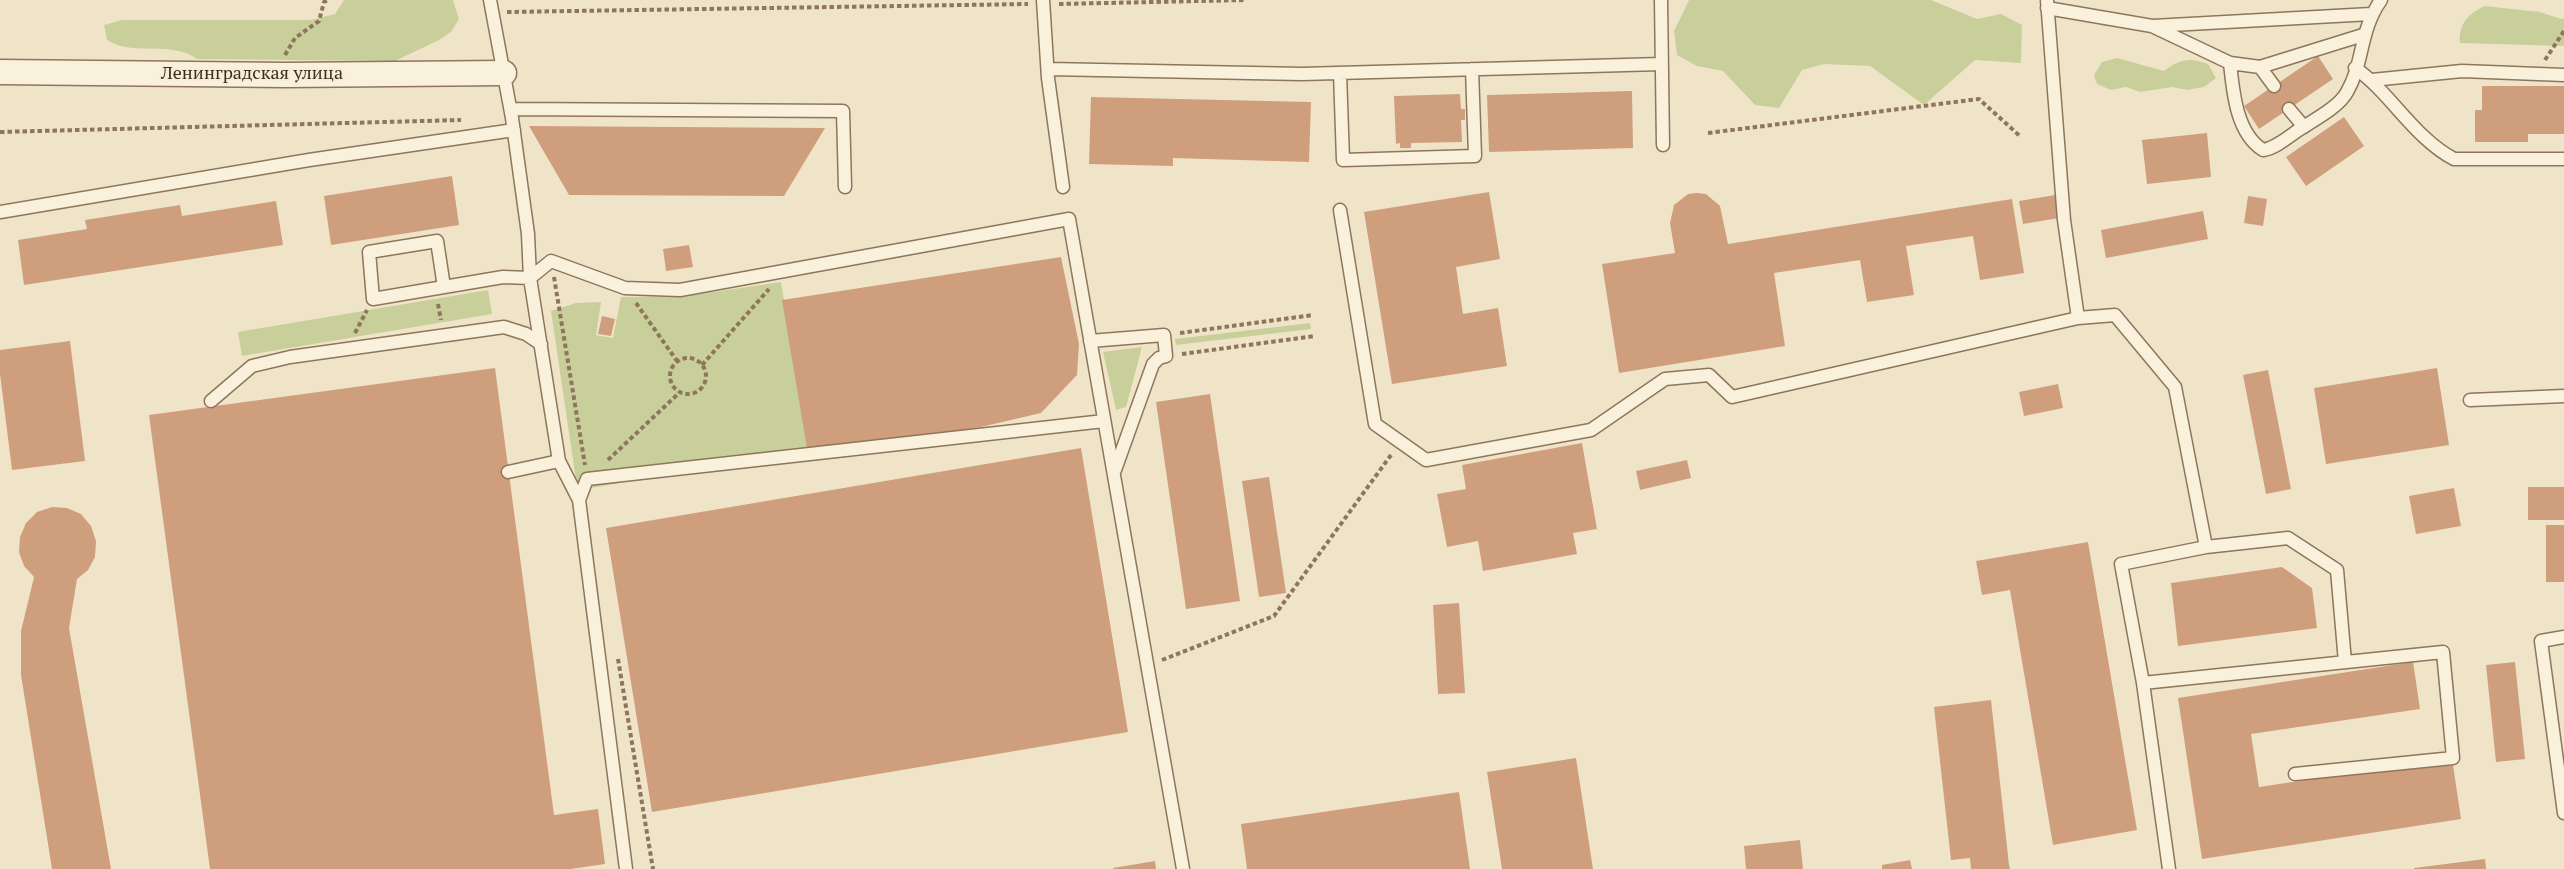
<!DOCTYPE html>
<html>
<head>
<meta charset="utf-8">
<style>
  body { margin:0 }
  canvas { display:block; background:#f0e4c8 }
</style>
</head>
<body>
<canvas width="2564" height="869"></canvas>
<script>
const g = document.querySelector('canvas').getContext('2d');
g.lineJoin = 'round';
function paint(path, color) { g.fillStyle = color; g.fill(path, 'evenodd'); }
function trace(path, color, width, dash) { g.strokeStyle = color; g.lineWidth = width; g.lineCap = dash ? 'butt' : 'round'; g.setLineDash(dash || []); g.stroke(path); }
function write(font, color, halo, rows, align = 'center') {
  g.font = font + ' "PT Serif",serif'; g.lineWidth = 4.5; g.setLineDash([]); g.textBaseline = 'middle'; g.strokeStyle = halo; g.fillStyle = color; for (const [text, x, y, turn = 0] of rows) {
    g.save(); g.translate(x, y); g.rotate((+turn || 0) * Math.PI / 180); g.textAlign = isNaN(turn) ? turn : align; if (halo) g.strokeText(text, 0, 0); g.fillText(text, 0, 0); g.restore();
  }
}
paint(new Path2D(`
  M344 0H453L459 19 451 32 439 40 395 61 197 59C172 40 133 57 107 40L104 25 122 20H311L335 14Z
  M1689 0H1931L1977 19 2001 14 2022 25 2021 63 1975 60 1924 105 1870 66 1824 64 1802 70 1779 108 1755 105 1723 71 1697 66 1677 55 1674 31Z
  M2485 6 2540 12 2561 19 2564 18V46L2460 43C2458 24 2469 13 2485 6Z
  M2117 58 2164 71C2180 59 2189 57 2208 64L2216 78 2204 87 2187 90 2172 87 2140 92 2126 87 2111 90 2097 84 2094 75 2102 62Z
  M781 282 809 450 591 488 577 487 551 311 576 303 601 302 596 335 613 338 621 297 686 296Z
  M488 290 492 314 242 356 238 332Z
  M1310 323 1311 329 1176 345 1175 339Z
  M1142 347 1126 407 1116 410 1103 352Z`), '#c9cf9b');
paint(new Path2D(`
  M2318 56 2333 79 2259 129 2244 106Z
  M2482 86H2564V134H2528V142H2475V110H2482Z
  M1632 91 1633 148 1489 152 1487 95Z
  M1460 94 1461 109H1465V120H1461L1462 142 1411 143V148H1400V143L1396 144 1394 96Z
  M1091 97 1311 102 1309 162 1173 158V166L1089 164Z
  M2344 117 2364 146 2306 186 2286 157Z
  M529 126 825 128 784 196 569 195Z
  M2207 133 2211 177 2147 184 2142 140Z
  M452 176 459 225 331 245 324 196Z
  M1489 192 1500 259 1456 267 1463 314 1498 308 1507 366 1392 384 1364 212Z
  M1697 193 1706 194 1720 206 1728 244 2012 199 2024 273 1980 280 1973 236 1906 246 1914 295 1867 302 1860 260 1774 273 1785 346 1619 373 1602 264 1675 253 1670 223 1674 205 1688 194Z
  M2055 195 2059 218 2023 224 2019 201Z
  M2248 196 2267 199 2263 226 2244 223Z
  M276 201 283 245 24 285 18 240 87 229 85 220 180 205 182 216Z
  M2203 211 2208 239 2106 258 2101 230Z
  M689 245 693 267 666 271 663 249Z
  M1061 257 1079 344 1077 375 1041 413 981 427 808 454 782 300Z
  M602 316 615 319 611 336 598 334Z
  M70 341 85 461 12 470 0 374V350Z
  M495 368 554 815 598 809 605 864 571 869H210L149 415Z
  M2437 368 2449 445 2326 464 2314 388Z
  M2268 370 2291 489 2266 494 2243 375Z
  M2058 384 2063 408 2024 416 2019 392Z
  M1210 394 1240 601 1186 609 1156 402Z
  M1582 443 1597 529 1573 533 1577 554 1483 571 1478 541 1447 547 1437 494 1466 489 1462 465Z
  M1081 448 1128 732 652 812 606 528Z
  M1687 460 1691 478 1640 490 1636 471Z
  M1269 477 1286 593 1259 597 1242 481Z
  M2528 487H2564V520H2528Z
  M2454 488 2461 526 2416 534 2409 496Z
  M52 507 67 508 81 514 91 526 96 541 95 557 88 570 77 579 69 628 111 869H52L21 675V631L34 577 24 566 19 552 20 537 26 523 37 512Z
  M2546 525H2564V582H2546Z
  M2088 542 2137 830 2053 845 2010 590 1982 595 1976 561Z
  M2282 567 2312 588 2317 628 2178 646 2171 583Z
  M1459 603 1465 693 1438 694 1433 605Z
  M2413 662 2420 709 2251 734 2259 787 2452 758 2461 819 2202 859 2178 698Z
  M2515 662 2525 759 2496 762 2486 665Z
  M1991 700 2009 865 2010 869H1971L1970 858 1951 860 1934 707Z
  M1576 758 1593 869H1502L1487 772Z
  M1459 792 1470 869H1247L1241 824Z
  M1800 840 1803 869H1746L1744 846Z
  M2485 859 2486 869H2414V868Z
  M1910 860 1912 869H1882V865Z
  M1155 861 1156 869H1113V868Z`), '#cf9f7d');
const service = new Path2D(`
  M490 0 512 118 528 234 530 278 551 261 625 288 680 290 1069 219 1183 869
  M1043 0 1048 78 1063 187
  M1661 0 1663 145
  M2047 0 2064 220 2078 318
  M2047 8 2152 26 2230 63C2233 91 2236 133 2263 150 2276 148 2288 137 2300 129 2314 120 2339 107 2347 92 2364 63 2359 31 2381 0
  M2153 26 2371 14
  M2230 63 2260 67 2274 86
  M2260 67 2363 35
  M2355 68C2390 92 2414 138 2454 159H2564
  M1048 69 1302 74 1661 64
  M1340 73 1343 160 1475 156 1472 69
  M2372 80 2462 71 2564 75
  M511 109 843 111 845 187
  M2289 109 2304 127
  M1340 210 1375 424 1426 460 1591 430 1665 379 1709 375 1732 397 2078 318 2115 315 2175 387 2206 547 2288 538 2337 570 2345 662
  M0 212 309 160 514 130
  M444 287 437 241 369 252 373 299 503 277 530 278 559 461 579 500 626 869
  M1090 341 1164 335 1166 356 1159 358 1153 364 1115 470
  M2470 400 2564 396
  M211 401 252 366 290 357 504 327 526 334 541 344
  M508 472 559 461
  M579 500 587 479 1104 421
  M2564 637 2541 641 2564 813
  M2143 683 2443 652 2453 758 2295 774
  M2169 869 2143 683 2121 564 2206 547`);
const minor = new Path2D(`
  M0 72 285 75 504 73`);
trace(service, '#8d765c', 15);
trace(minor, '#8d765c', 27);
trace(new Path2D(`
  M1059 4 1246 0
  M507 12 1028 4
  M285 55 295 38 319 21 324 2 328 0
  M2545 60 2564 31
  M0 132 461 120
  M1708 133 1979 99 2021 137
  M554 277 585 465
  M636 303 677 361
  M438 304 441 320
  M355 333 367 310
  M1180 333 1313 315
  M1182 354 1315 336
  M670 376a18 18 0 1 1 36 0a18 18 0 1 1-36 0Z
  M702 365 769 289
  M608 460 679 393
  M618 659 653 869
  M1162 660 1274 616 1391 455`), '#8d765c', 4, [4.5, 3]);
trace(service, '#faf1dc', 12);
trace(minor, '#faf1dc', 24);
write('18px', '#3d2e20', '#f7eed8', [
  ["Ленинградская улица",252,74]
]);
</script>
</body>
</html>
